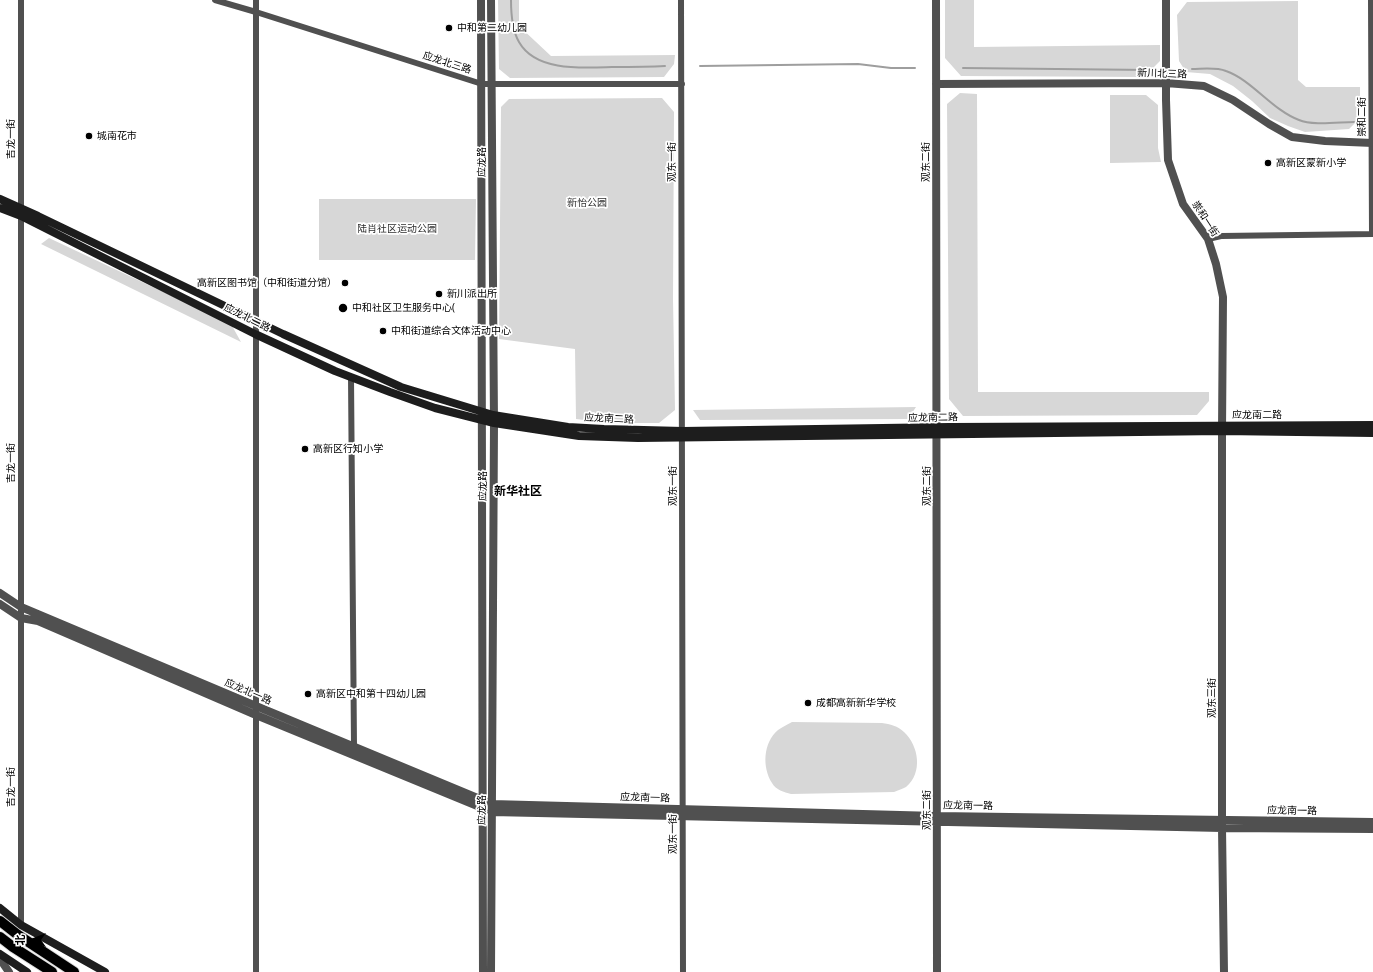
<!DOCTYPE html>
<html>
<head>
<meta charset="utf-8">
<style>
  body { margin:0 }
  #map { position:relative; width:1373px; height:972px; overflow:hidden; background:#fff; font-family:"Noto Sans","Noto Sans SC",sans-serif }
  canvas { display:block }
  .north { position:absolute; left:12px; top:920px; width:40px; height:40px; -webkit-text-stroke:3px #fff; paint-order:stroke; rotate:270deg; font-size:11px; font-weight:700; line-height:16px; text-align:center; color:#000 }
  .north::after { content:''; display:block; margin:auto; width:14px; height:18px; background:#000; clip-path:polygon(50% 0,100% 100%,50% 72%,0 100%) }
</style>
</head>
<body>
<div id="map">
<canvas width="1373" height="972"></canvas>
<div class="north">北</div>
</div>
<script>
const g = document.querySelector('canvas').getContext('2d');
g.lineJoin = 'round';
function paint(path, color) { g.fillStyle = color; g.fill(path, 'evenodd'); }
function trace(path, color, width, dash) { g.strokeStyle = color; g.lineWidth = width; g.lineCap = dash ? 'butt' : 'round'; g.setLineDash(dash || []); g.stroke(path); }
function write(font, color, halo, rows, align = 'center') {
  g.font = font + ' "Noto Sans","Noto Sans SC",sans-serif'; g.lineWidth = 3.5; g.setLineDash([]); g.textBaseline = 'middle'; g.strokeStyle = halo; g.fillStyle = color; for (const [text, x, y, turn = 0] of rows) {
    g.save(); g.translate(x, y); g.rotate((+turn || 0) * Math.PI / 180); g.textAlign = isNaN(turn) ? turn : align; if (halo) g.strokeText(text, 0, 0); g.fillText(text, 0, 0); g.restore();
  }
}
paint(new Path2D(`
  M498 0H519V26L551 56 675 55 674 64 664 77 510 78 499 69Z
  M945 0H974V47L1160 45V61L1144 77 961 76 945 58Z
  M1298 1V80L1306 87H1360V118L1349 129 1305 132 1288 126 1270 118 1252 101 1233 86 1210 74 1186 72 1179 61 1177 15 1187 2Z
  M960 93 977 94 978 392H1209V401L1197 415 963 416 949 399 947 104Z
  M1110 95H1146L1158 105V148L1161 162 1110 163Z
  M662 98 674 112 673 299 675 410 659 423H608L576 419 575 349 499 339 501 107 509 99Z
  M319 199H476L475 260H319Z
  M49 238 231 324 241 342 41 244Z
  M916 407 908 419 700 420 693 410Z
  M792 722 882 723C890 724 898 726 904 732 919 746 923 773 906 787 903 789 898 790 894 792L791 794C784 792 776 790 772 783 762 767 763 743 778 730 782 727 787 725 792 722Z`), '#d7d7d7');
trace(new Path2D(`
  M511 0C511 14 512 30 519 42 536 72 583 68 612 67 630 67 647 67 665 66
  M700 66 858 64 891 68H915
  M963 68 1150 70
  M1192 69C1202 69 1216 67 1226 71 1252 80 1272 110 1299 120 1312 126 1340 122 1354 122`), '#9e9e9e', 2);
const trunk = new Path2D(`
  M0 921 18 935 74 972
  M0 937 13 947 52 972`);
trace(trunk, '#dbdbdb', 12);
trace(new Path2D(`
  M215 0 256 12 482 84H682
  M681 0 683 972
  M1371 0 1372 234
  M1208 239 1221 236 1373 234
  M351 377 354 747
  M21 925V0
  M256 972V0`), '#505050', 6);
trace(new Path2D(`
  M481 0 483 972
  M936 0 937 972
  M1166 0V100L1168 160 1183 204 1208 239 1216 264 1223 297 1222 431V828L1224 972
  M936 84 1166 83 1204 86 1233 100 1269 124 1292 137 1325 141 1373 143
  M0 593 21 607 256 706 492 804 937 816 1373 822
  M0 604 21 618 38 621 256 715 492 812 1222 828 1373 829
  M0 959 9 972
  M491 972 494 423 491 0`), '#505050', 8);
trace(new Path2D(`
  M0 199 38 216 283 334 401 387 493 415 568 427 604 429 683 431 949 427 1373 425
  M0 208 21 216 255 334 335 371 390 392 435 408 494 423 579 436 638 438 1222 431 1373 433
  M0 908 21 925 105 972
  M0 954 27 972`), '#1d1d1d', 8);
trace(trunk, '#000', 10);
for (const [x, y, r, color] of [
  [449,28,4,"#000"],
  [89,136,4,"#000"],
  [1268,163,4,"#000"],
  [345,283,4,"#000"],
  [439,294,4,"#000"],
  [343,308,5,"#000"],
  [383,331,4,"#000"],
  [305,449,4,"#000"],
  [308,694,4,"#000"],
  [808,703,4,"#000"]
]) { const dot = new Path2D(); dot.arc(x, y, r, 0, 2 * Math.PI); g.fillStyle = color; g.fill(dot); trace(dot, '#fff', 1.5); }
write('10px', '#000', '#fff', [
  ["中和第二幼儿园",457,28],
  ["城南花市",97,136],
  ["高新区蒙新小学",1276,163],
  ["高新区图书馆（中和街道分馆）",337,283,"right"],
  ["新川派出所",447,294],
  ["中和社区卫生服务中心(",352,308],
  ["中和街道综合文体活动中心",391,331],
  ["高新区行知小学",313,449],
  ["高新区中和第十四幼儿园",316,694],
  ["成都高新新华学校",816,703]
], 'left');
write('10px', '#000', '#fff', [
  ["应龙北三路",447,63,18],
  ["新川北三路",1162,74,2],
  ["崇和二街",1362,117,-90],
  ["吉龙一街",11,139,-90],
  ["应龙路",482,162,-90],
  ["观东一街",672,162,-90],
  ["观东二街",926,162,-90],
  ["崇和一街",1205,219,57],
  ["应龙北二路",247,318,26],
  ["应龙南二路",1257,415],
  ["应龙南二路",933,418,-1],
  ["应龙南二路",609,419,3],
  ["吉龙一街",11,463,-90],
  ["应龙路",483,486,-90],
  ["观东一街",673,486,-90],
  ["观东二街",927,486,-90],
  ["应龙北一路",248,692,23],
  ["观东三街",1212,698,-90],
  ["吉龙一街",11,787,-90],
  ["应龙南一路",645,798,2],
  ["应龙南一路",968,806,1],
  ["应龙路",482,810,-90],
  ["观东二街",927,810,-90],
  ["应龙南一路",1292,811,1],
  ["观东一街",673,834,-90]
]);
write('10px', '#2e2e2e', '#fff', [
  ["新怡公园",587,203],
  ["陆肖社区运动公园",397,229]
]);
write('bold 12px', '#000', '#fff', [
  ["新华社区",518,492]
]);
</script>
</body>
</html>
